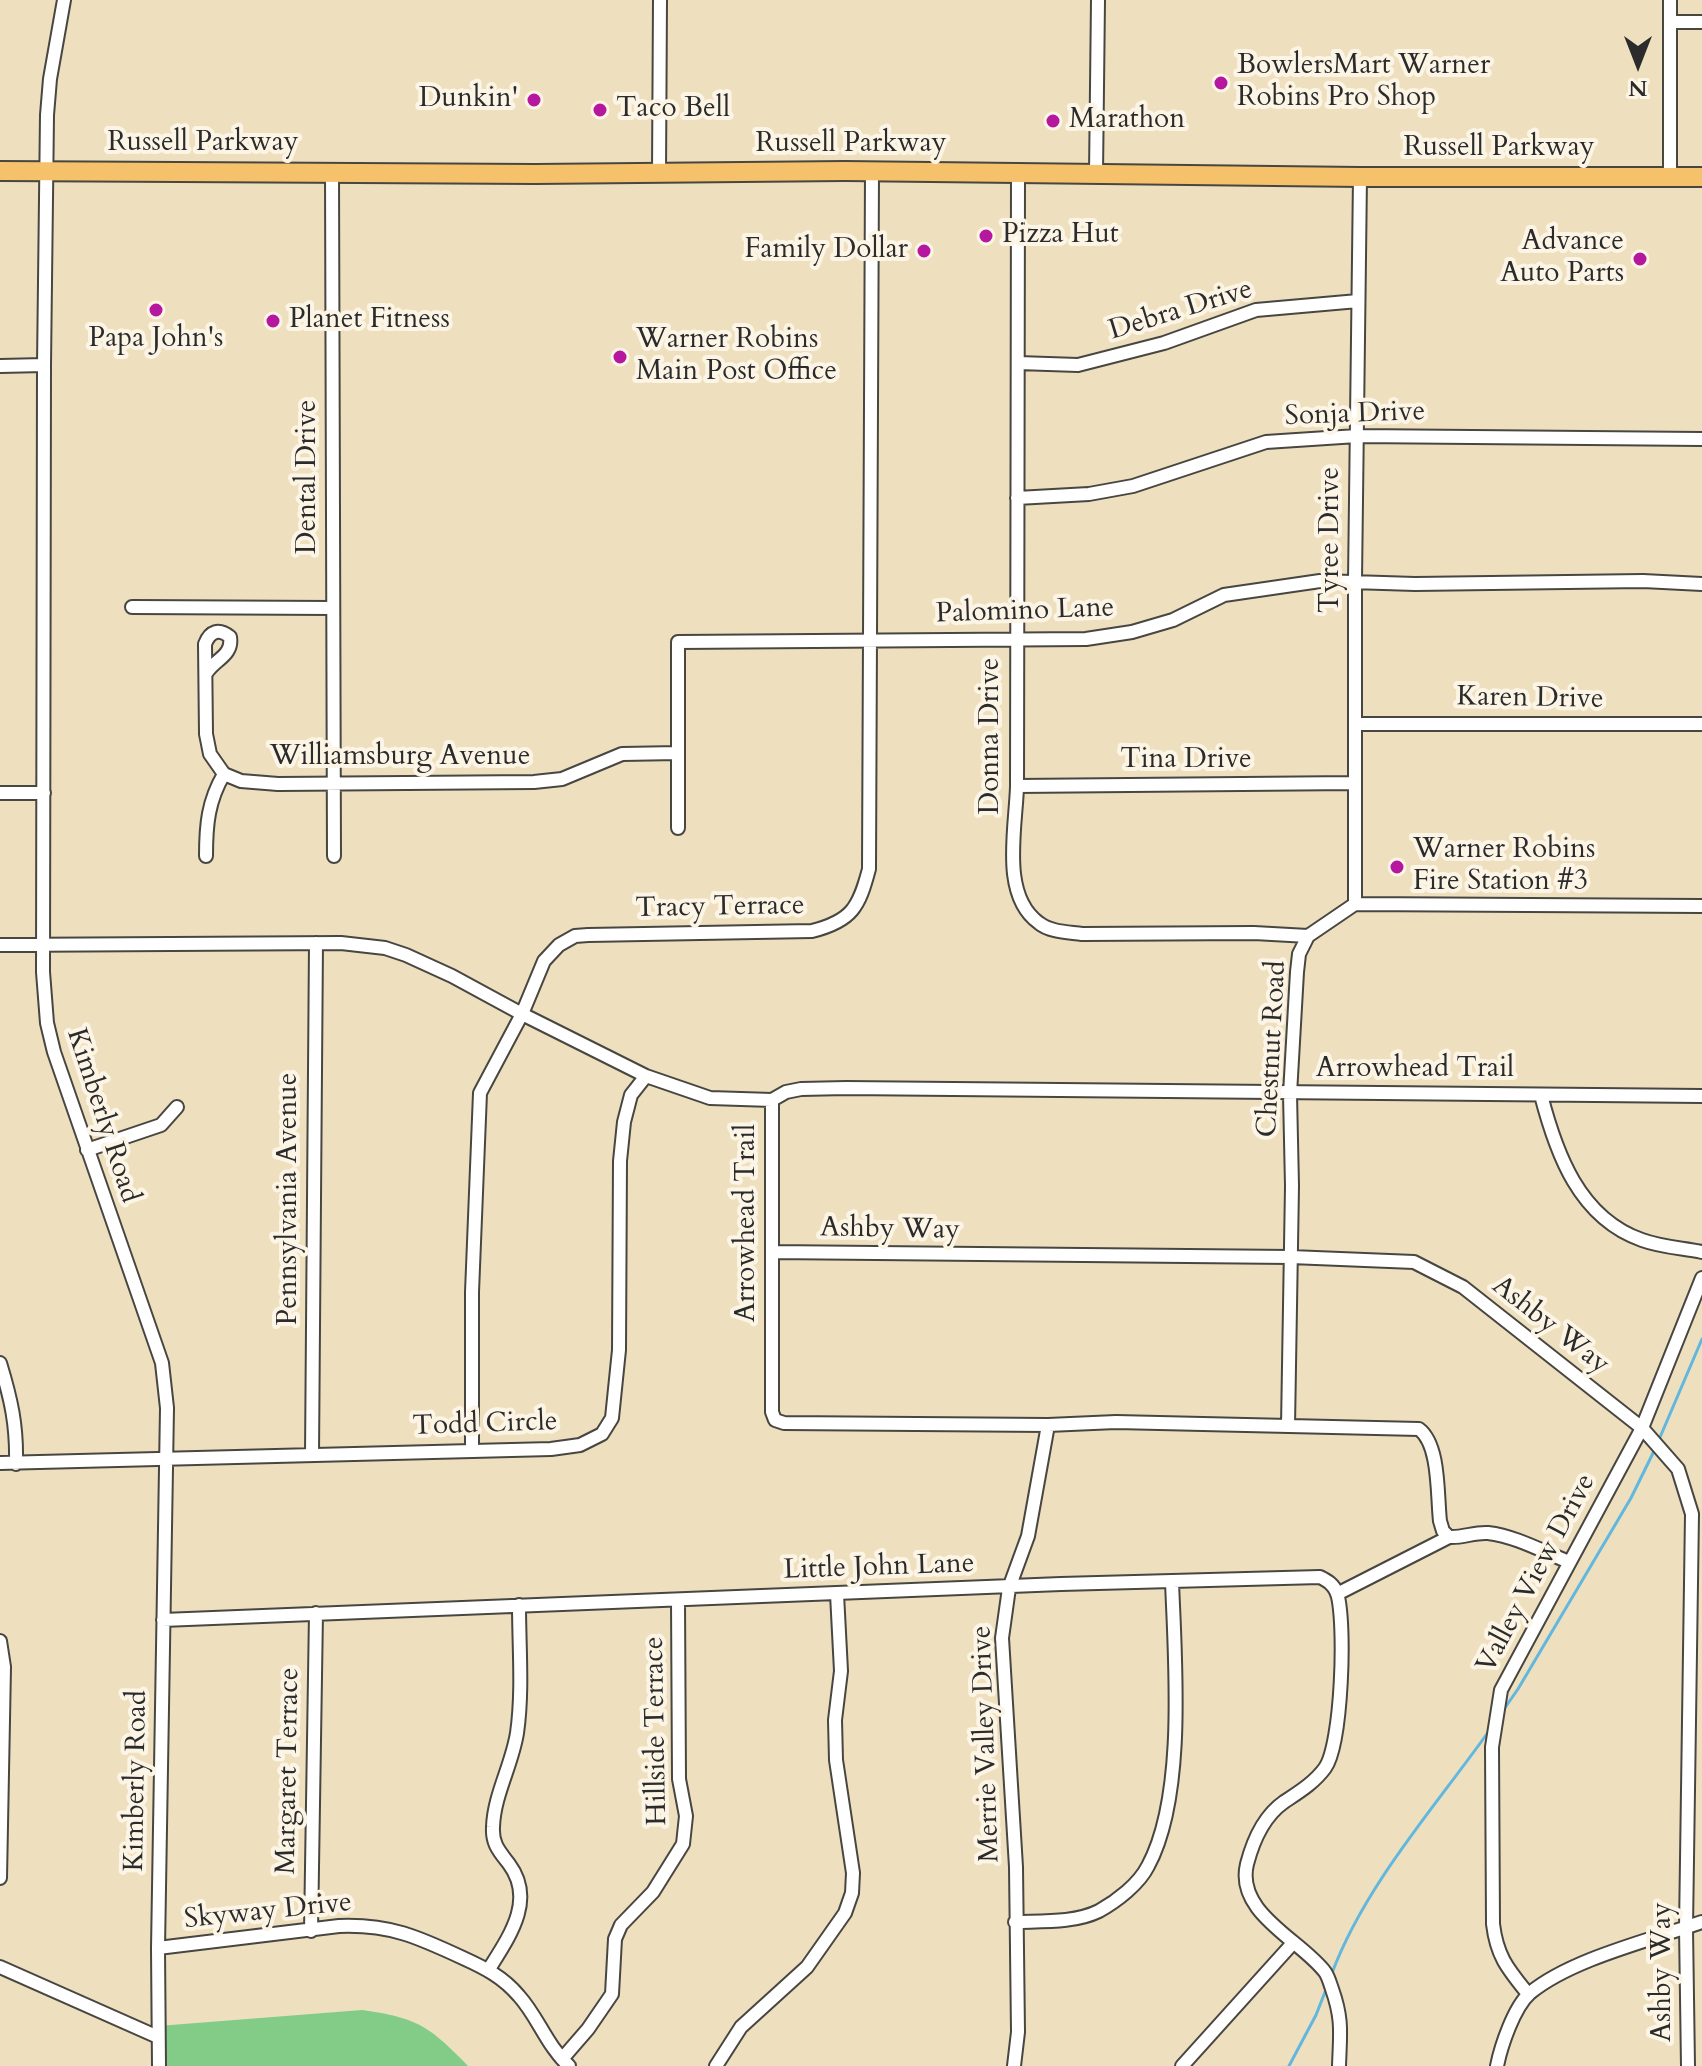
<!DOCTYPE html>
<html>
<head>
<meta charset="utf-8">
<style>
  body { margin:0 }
  #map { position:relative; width:1702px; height:2066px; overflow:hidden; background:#eee0bf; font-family:Cardo,serif }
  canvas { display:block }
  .north { position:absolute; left:1598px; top:24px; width:80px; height:80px; -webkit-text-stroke:6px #fcf5e5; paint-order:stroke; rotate:180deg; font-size:22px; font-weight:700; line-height:32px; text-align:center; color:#2b2b2b }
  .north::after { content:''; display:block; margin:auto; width:28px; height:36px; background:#2b2b2b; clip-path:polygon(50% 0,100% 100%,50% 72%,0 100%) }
</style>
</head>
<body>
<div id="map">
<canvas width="1702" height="2066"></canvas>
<div class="north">N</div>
</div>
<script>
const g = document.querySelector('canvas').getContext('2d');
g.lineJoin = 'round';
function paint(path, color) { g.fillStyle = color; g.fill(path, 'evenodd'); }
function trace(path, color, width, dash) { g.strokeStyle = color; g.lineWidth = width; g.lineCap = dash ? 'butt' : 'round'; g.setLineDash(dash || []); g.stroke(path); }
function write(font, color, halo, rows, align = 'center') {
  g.font = font + ' Cardo,serif'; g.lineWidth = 8; g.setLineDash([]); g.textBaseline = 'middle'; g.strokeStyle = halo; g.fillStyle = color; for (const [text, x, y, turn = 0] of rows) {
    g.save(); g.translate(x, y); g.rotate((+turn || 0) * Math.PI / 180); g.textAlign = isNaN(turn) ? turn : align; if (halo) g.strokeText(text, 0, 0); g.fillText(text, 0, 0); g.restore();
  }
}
paint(new Path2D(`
  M362 2010C418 2018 429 2026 468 2066H159L158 2026Z`), '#82cc88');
trace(new Path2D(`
  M1658 1442 1702 1339
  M1502 1712 1518 1689 1631 1498 1655 1449
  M1332 1973C1365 1885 1435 1807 1489 1731
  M1289 2066 1316 2015 1327 1987`), '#61b7de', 3);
const street = new Path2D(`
  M64 0 50 79 47 115 44 365 43 972 47 1023 54 1052 162 1363 167 1408 158 1948 159 2066
  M1670 22H1702
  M332 172 334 856
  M659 173 660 0
  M1018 173 1017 786C1016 828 1000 895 1039 923 1050 932 1068 932 1082 934L1254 933 1308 936
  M1096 174 1098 0
  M1670 177V0
  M1018 363 1078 365 1164 343 1256 310 1358 301
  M0 366 44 365
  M1017 498 1089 494 1133 486 1266 442 1357 436 1702 439
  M132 607 333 608
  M207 672C216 659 233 655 230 637 219 628 210 631 205 644L206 734 210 754 224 774 241 781 278 784 534 782 562 779 622 754 678 753
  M1357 724H1702
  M1017 786 1354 783
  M0 793H44
  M678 828V642L1086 639 1132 632 1173 620 1224 595 1320 581 1415 584 1643 581 1702 584
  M206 856C206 825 208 801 224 774
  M1355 904V580L1360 177
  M0 945 341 943 385 948 406 955 452 976 522 1014 646 1076 710 1098 772 1100 786 1092 801 1089 846 1088 1702 1096
  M1541 1095C1556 1153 1579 1218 1642 1240 1661 1247 1682 1248 1702 1252
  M772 1100V1412L775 1420 784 1423 1048 1425 1116 1422 1419 1429C1440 1445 1437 1495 1440 1521L1443 1531 1449 1537
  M87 1150 161 1125 177 1107
  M772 1252 1291 1257 1414 1262 1463 1287 1642 1428 1678 1469 1692 1514 1686 1928 1688 2066
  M0 1363C11 1399 17 1425 16 1464
  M1288 1426 1292 1186 1290 1094 1297 972 1299 954 1308 936 1355 904 1702 906
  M472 1450V1292L480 1093 522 1014 544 961 559 945 575 936 588 935 812 931C852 921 859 907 869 869L872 172
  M312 1455 316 943
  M0 1463 551 1449 580 1445 602 1434 612 1418 619 1350 620 1161 624 1122 631 1095 646 1076
  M1337 1594 1449 1537C1463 1538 1474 1532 1488 1533 1515 1536 1544 1552 1569 1562
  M163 1620 1061 1584 1320 1577C1328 1581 1333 1584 1337 1593 1346 1622 1342 1744 1325 1768 1314 1783 1299 1792 1284 1802 1264 1816 1253 1841 1247 1864 1235 1913 1301 1940 1325 1972 1328 1976 1330 1983 1332 1989 1343 2020 1340 2034 1339 2066
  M0 1641 4 1667 0 1878
  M1015 1922C1042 1921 1075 1923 1099 1911 1117 1901 1139 1884 1148 1866 1186 1796 1175 1661 1172 1582
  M311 1931 316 1613
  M158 1948 339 1926C390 1924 418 1937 463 1958 485 1968 503 1977 519 1996 538 2017 547 2046 569 2066
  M0 1967 158 2037
  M489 1969C509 1937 536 1900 509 1864 499 1851 492 1844 493 1827 494 1795 512 1765 517 1733 523 1691 519 1647 519 1605
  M1528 1994C1508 1969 1497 1957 1493 1924L1492 1747 1501 1690 1642 1428 1702 1278
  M562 2059 588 2029 612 1994 615 1939 621 1925 653 1892 683 1844 686 1816 679 1779 678 1601
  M716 2066 741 2027 807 1967 845 1913 852 1893 853 1873 836 1760 835 1720 841 1671 837 1594
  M1014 2066 1018 2032 1016 1867 1002 1638 1009 1588 1028 1536 1048 1425
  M1182 2066 1293 1943
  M1497 2066C1501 2046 1514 2007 1530 1993 1571 1959 1651 1940 1702 1922`);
const primary = new Path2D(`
  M0 171 535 174 845 171 1360 177H1702`);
trace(street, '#484641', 16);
trace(primary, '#484641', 22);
trace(street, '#fff', 12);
trace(primary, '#f6c16b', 18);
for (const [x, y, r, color] of [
  [1221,83,8,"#b5179e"],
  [534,100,8,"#b5179e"],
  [600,110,8,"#b5179e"],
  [1053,121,8,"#b5179e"],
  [986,236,8,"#b5179e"],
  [924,251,8,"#b5179e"],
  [1640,259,8,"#b5179e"],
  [156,310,8,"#b5179e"],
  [273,321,8,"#b5179e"],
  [620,357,8,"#b5179e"],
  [1397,867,8,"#b5179e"]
]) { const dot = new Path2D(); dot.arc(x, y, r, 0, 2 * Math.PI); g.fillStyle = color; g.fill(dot); trace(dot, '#fcf5e5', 3); }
write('28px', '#2b2b2b', '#fcf5e5', [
  ["BowlersMart Warner",1237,67],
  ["Robins Pro Shop",1237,99],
  ["Dunkin'",518,100,"right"],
  ["Taco Bell",616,110],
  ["Marathon",1069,121],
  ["Pizza Hut",1002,236],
  ["Advance",1624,243,"right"],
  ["Auto Parts",1624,275,"right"],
  ["Family Dollar",908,251,"right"],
  ["Planet Fitness",289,321],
  ["Papa John's",156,340,"center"],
  ["Warner Robins",636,341],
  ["Main Post Office",636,373],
  ["Warner Robins",1413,851],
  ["Fire Station #3",1413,883]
], 'left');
write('28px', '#2b2b2b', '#fcf5e5', [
  ["Russell Parkway",203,144],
  ["Russell Parkway",851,145],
  ["Russell Parkway",1499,149],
  ["Debra Drive",1181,311,-17],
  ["Sonja Drive",1355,415,-2],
  ["Dental Drive",309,477,-90],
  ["Tyree Drive",1332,540,-90],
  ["Palomino Lane",1025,612,-2],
  ["Karen Drive",1530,699,1],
  ["Donna Drive",992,736,-90],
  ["Williamsburg Avenue",400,758],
  ["Tina Drive",1186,761],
  ["Tracy Terrace",720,908,-1],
  ["Chestnut Road",1273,1049,-87],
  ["Arrowhead Trail",1415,1070],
  ["Kimberly Road",102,1116,72],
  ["Pennsylvania Avenue",290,1199,-90],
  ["Arrowhead Trail",748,1223,-90],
  ["Ashby Way",890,1230,1],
  ["Ashby Way",1550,1326,38],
  ["Todd Circle",485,1425,-2],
  ["Little John Lane",879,1568,-2],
  ["Valley View Drive",1537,1574,-62],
  ["Hillside Terrace",657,1731,-91],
  ["Merrie Valley Drive",987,1744,-92],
  ["Margaret Terrace",289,1771,-89],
  ["Kimberly Road",137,1781,-89],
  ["Skyway Drive",268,1912,-6],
  ["Ashby Way",1664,1972,-90]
]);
</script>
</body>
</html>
